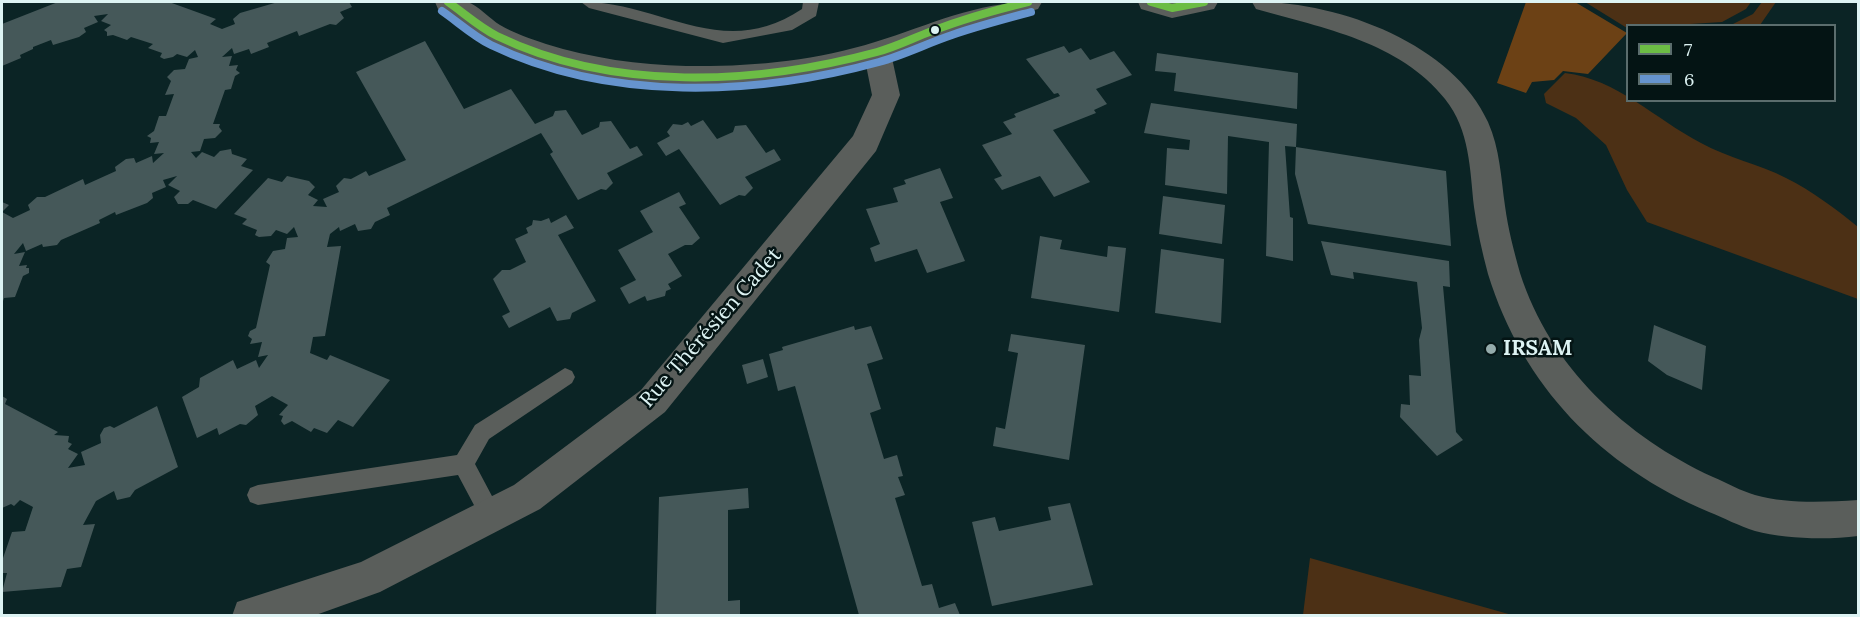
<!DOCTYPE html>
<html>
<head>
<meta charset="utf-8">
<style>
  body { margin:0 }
  #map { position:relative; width:1860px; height:617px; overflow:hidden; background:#0b2425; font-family:Lora,serif }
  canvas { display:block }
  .frame { position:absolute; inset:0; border:3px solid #ddf3f3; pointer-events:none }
  .legend { position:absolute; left:1626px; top:24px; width:210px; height:78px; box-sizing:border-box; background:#041414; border:2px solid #5b6d6d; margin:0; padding:8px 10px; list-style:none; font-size:18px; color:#ddf3f3 }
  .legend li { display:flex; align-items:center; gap:12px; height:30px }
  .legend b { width:30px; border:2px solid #5b6d6d }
</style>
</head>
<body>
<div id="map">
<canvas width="1860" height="617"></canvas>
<div class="frame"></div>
<ul class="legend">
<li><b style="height:8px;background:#6cbd45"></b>7</li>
<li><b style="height:8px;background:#6694ce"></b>6</li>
</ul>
</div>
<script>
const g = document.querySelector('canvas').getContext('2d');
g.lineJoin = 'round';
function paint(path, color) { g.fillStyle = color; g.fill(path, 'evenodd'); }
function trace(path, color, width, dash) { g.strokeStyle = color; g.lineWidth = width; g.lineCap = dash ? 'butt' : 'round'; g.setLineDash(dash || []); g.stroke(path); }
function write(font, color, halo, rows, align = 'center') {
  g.font = font + ' Lora,serif'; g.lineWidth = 5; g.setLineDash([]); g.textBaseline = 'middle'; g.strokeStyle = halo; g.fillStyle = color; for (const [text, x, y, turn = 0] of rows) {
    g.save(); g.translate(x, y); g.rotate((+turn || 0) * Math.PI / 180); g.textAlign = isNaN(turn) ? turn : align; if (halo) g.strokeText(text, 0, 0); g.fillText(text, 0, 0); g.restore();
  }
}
paint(new Path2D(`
  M1585 2H1751L1746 9 1722 22 1627 28Z
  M1762 2H1776L1760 25H1731L1753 14Z
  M1565 73C1617 79 1655 119 1701 143 1728 158 1759 164 1786 178 1812 191 1836 209 1858 227V299L1647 222 1627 190 1606 145 1576 118 1546 103 1544 94Z
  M1310 558 1512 615H1303Z`), '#4c3015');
paint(new Path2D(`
  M1526 2H1575L1627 33 1588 74 1563 71 1554 80 1532 82 1526 93 1497 83Z`), '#6c4115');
paint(new Path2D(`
  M58 2H169L216 19 210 24 222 29 235 24 233 19 240 13 278 2H349L352 7 340 12 344 18 336 25 330 24 299 36 297 31 267 43 269 47 251 54 249 49 234 54 232 48 222 57 232 56 229 66 238 65 236 70 240 73 235 76 231 89 225 90 213 124H220L219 127 222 131 215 138 204 139 200 151 191 152 196 158 202 152 214 157 220 151 231 149 232 154 247 159 241 166 253 170 216 209 193 200 188 204H178L174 197 180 191 168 185 177 176 163 180 166 187 152 193 153 198 147 203 116 215 115 212 99 220 100 223 61 240 57 245 43 247 42 244 26 251 23 243 14 254 25 252 19 266 27 265 26 268H29V273L23 276 15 297 4 298 2 304V202L9 205 2 212 13 218 30 210 28 205 37 197H45L83 179 85 185 116 171 115 167 126 159 134 158 136 163 152 156 153 163 164 153 154 154 159 142 150 143 151 138 147 136 154 131 159 116H166L174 94 165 95 171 81 167 77 174 70 185 69 189 59 198 57 195 50 187 57 177 54 173 57 164 59 160 57 162 53 148 48 153 44 131 37 127 40 113 35 107 36V32L104 30 111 25 101 21 108 14 94 16 98 22 84 28 86 32 79 37 53 45 51 40 33 47V49L20 55 21 58 2 66V24Z
  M425 41 464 109 511 89 535 124 553 116 555 111 566 110 582 135 599 127 600 122 611 121 630 149 637 146 643 155 607 173 613 183 606 190 601 189 578 200 550 154 553 152 541 133 387 208 390 215 375 222 371 229 358 231 355 224 340 231 339 227 330 234 327 247 341 246 325 336 313 337 310 353 327 360 330 355 390 380 353 427 338 420 327 433 314 428 311 432 292 421 284 425 281 421 283 416 279 415 288 405 272 396 255 406 258 415 246 425 240 424 219 435 217 428 197 438 182 397 199 387 200 378 233 360 237 369 256 360 259 368 268 355 258 357 262 342 250 344 252 339 248 336 250 331 256 328 270 265 266 262 273 251 285 249 287 238 298 237 294 227 287 234 276 230 271 236 259 237 255 235 257 230 242 224 247 219 234 214 268 178 282 182 287 176 309 181 315 187 308 195 318 200 313 206 327 207 323 199 339 192 336 186 344 178 351 179 366 171 369 176 406 160 356 72Z
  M1064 46 1069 53 1081 48 1090 60 1114 51 1132 75 1096 89 1107 104 1094 110 1096 113 1053 130 1090 182 1054 197 1040 176 1002 190 994 179 1002 176 982 145 1012 134 1003 122 1016 117 1014 114 1060 96 1058 93 1054 94 1026 59Z
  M1157 53 1298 73 1297 109 1174 91 1176 73 1155 71Z
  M1151 103 1297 124 1296 147 1446 171 1451 246 1308 224 1295 174 1296 147 1285 146 1290 217 1293 218V261L1266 256 1269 142 1228 136 1227 194 1165 185 1167 148 1189 150 1190 140 1144 133Z
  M703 120 717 139 733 132 735 126 746 125 766 153 774 149 781 160 745 177 753 188 745 196 739 195 720 205 679 149 666 156 657 143 670 136 667 132 673 124 682 125 688 122 691 126Z
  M940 168 953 198 940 202 965 261 927 273 917 249 875 262 870 248 880 244 866 209 898 202 893 188 906 184 904 180Z
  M679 192 686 204 679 207 700 238 692 245H685L668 254 682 276 668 284 671 289 666 291 665 296 647 301 645 296 629 304 620 288 636 280 618 250 653 232 640 211Z
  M1163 196 1225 205 1222 244 1159 234Z
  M566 215 574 228 558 235 596 301 572 313 570 319 557 321 550 307 509 328 502 316 510 312 493 279 502 270H510L526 262 515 239 528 233 526 228 532 225 533 220 541 221 549 218 551 223Z
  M1040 236 1062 240 1060 249 1107 257 1108 246 1126 248 1119 312 1031 298Z
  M1321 241 1449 261 1450 287 1443 286 1456 432 1463 440 1437 456 1400 417 1401 404 1410 405 1409 375 1421 376 1419 340 1422 328 1417 282 1353 272 1354 279 1331 275Z
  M1161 249 1224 259 1221 323 1155 313Z
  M1654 325 1706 346 1702 390 1667 375 1648 361Z
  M854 326 855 330 871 326 883 359 867 364 881 409 870 413 884 459 897 455 903 476 898 477 905 495 895 498 922 586 932 584 939 608 955 603 960 615H859L795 386 778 391 769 354 783 350 782 347Z
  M1011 334 1085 345 1069 460 993 446 996 427 1005 429 1018 353 1008 351Z
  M763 359 768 377 747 384 742 365Z
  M2 396 7 399 5 404 58 432 54 435 69 436 68 442 72 444 68 449 78 454 68 468 85 465 81 452 101 443 100 435 104 428 110 426 114 428 157 406 178 467 135 490 130 497 117 500 114 491 96 501 83 525 95 524 81 567 67 569 61 587 2 592 7 573H2V561L12 532 25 531 33 507 20 500 14 506 11 504 2 508Z
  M748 488 749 508 728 510V601L740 600V615H656L659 497Z
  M1070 503 1093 585 992 606 972 522 995 517 999 531 1051 520 1048 507Z`), '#455859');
paint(new Path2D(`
  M581 2C658 0 722 63 802 9L803 2H819L816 16 792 30 723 43 589 8Z
  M565 368 572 371 575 377 572 383 489 439 475 464 502 515 499 522 491 526 483 522 458 475 258 505 250 502 247 495 250 488 258 485 457 455 475 425Z`), '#5a5e5b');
paint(new Path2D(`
  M435 2C444 2 458 0 467 2 478 5 490 19 500 25 514 33 531 39 546 44 591 58 639 65 686 66 749 67 815 61 875 42 933 24 979 0 1042 2L1038 9 965 29 892 58 900 95 876 151 665 412 540 509 380 592 313 616H232L237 602 361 562 514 485 641 390 853 136 872 95 866 65C745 97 601 100 487 43 469 34 455 20 438 9Z
  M1138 2H1218L1214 9 1172 18 1141 9Z
  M1252 2C1335 0 1453 43 1488 122 1500 149 1501 178 1505 206 1508 229 1514 251 1520 273 1550 367 1626 437 1713 477 1727 483 1741 491 1755 495 1787 504 1825 502 1858 500V536C1827 540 1785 539 1755 531 1739 526 1724 518 1709 512 1601 466 1523 387 1488 274 1482 252 1477 229 1474 207 1470 170 1470 130 1445 99 1400 42 1323 28 1256 9Z`), '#5a5e5b');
trace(new Path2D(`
  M448 2C464 13 479 27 497 36 613 92 755 85 877 52 896 47 913 38 932 31 963 19 995 10 1028 2
  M1151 2 1172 8 1204 2`), '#6cbd45', 8);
trace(new Path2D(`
  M442 11C458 22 473 36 491 45 609 102 755 96 879 62 904 55 928 43 952 35 978 26 1005 19 1031 12`), '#6694ce', 8);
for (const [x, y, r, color] of [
  [935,30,5,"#ddf3f3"],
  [1491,349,6,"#94abab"]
]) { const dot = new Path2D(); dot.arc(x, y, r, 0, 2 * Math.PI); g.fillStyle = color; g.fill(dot); trace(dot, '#041414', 2); }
write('21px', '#ddf3f3', '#041414', [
  ["Rue Thérésien Cadet",711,328,-49]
]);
write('bold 21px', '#ddf3f3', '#041414', [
  ["IRSAM",1503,349]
], 'left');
</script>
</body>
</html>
